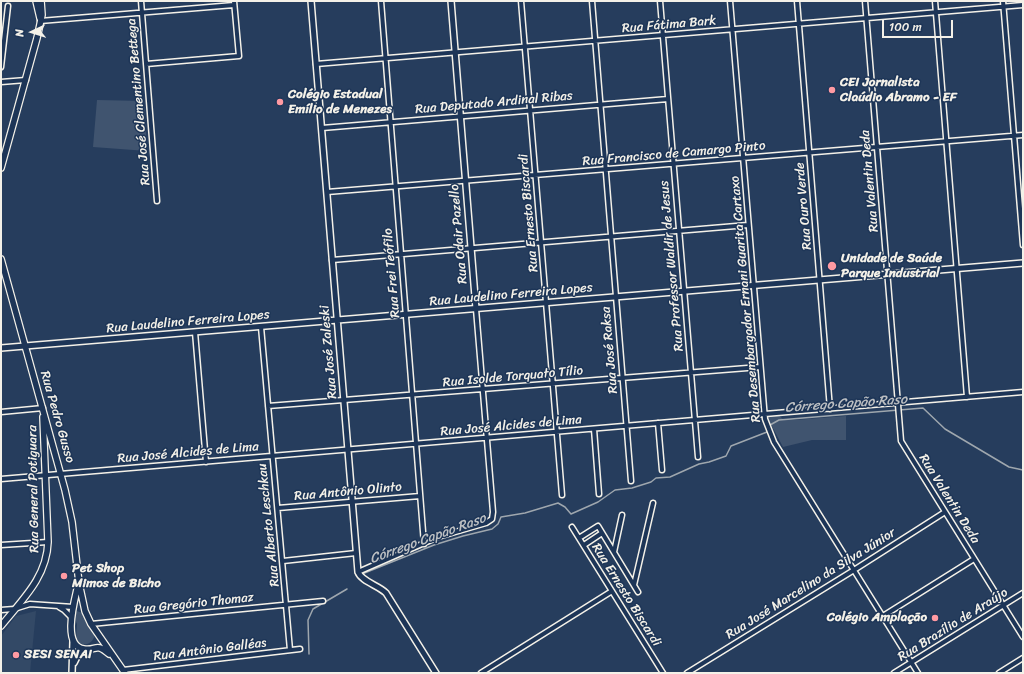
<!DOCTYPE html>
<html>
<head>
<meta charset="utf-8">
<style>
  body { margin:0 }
  #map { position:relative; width:1024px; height:674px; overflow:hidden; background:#263d5d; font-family:Sriracha,sans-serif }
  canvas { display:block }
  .frame { position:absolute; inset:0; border:2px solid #f4f1e8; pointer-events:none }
  .north { position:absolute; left:12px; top:12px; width:40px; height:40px; -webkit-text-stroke:3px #1d3557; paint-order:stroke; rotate:266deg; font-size:11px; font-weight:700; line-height:16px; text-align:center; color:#f4f1e8 }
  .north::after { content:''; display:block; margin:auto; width:14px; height:18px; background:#f4f1e8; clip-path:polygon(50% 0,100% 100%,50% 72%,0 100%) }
  .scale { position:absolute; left:882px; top:20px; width:71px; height:18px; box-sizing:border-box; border:2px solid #f4f1e8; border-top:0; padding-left:5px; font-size:12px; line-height:14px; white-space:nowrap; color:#f4f1e8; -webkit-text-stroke:3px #1d3557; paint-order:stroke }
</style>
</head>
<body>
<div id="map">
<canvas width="1024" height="674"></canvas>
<div class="frame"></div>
<div class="north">N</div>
<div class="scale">100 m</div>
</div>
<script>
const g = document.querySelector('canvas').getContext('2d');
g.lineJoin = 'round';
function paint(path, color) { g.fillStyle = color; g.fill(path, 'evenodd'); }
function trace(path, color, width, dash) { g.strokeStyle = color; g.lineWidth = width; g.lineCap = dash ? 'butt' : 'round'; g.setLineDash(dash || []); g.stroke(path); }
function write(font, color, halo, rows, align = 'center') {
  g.font = font + ' Sriracha,sans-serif'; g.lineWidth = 3; g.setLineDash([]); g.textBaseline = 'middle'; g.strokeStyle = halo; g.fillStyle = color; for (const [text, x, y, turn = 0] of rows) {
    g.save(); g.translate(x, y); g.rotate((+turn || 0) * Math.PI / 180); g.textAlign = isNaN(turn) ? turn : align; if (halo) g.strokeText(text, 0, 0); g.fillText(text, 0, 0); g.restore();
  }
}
paint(new Path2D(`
  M36 611 30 673H1V636L16 616Z`), '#334966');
paint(new Path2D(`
  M97 100 144 101 147 151 93 147Z
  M777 414 783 419 795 420 846 416V440H812L783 447 767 417Z
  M77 611 82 613 87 623 95 635C92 644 85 647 77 642L76 640 77 624 74 617 75 613Z`), '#40546f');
trace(new Path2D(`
  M769 427 770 425 779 420 923 408 945 429 1009 467 1023 470
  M362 574 434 545 463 536 492 529 498 524 501 517 525 513 558 503 565 507 571 514 598 502 615 490 632 488 651 482 656 478 670 477 699 464 709 462 726 456 731 446 767 432 768 430
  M309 654 308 620 313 609 347 589`), '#9fa7ae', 1.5);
const minor = new Path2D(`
  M141 1 157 201
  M381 1 424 544
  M521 1 562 495
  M592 1 631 481
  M660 1 698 457
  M730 1 765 419 774 442 918 673
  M797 1 830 409
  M865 1 901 441 1023 637
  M935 1 967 397
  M1003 1 1023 245
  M40 21 234 5
  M146 64 239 56 234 1
  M316 64 1023 5
  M1 67 8 6
  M1 82 26 80
  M322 128 668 99
  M327 192 1023 135
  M332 260 748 225
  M261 327 290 650
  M195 332 206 462
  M268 406 760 367
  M1 412 43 408
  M658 423 662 470
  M594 429 599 494
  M1 479 1023 392
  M278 508 420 496
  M572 527 663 673
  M579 538 598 526 638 592
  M1 545 48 542
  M584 545 602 533
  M614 552 622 515
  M283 561 356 553
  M358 572 438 537 486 523 492 519 493 512 476 309
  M634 585 653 503
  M59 607 64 610 71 617
  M1 610 14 609 30 604 73 607
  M883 616 974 559
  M91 624 323 601
  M123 670 300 649
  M481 673 612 591
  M687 673 854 570 945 512
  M894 673 1023 593
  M999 673 1023 658`);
const tertiary = new Path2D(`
  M311 1 358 572C362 582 378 585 386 593L436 673
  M451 1 476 309
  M1 348 1023 263
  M74 663 78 655 85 650
  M72 673 73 641`);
const secondary = new Path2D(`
  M36 1 40 18
  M1 168 37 38 42 15 41 1
  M1 259 65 490 72 522 79 583 85 611 91 624 125 673
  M78 585C75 599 61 646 84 649 97 651 95 642 109 654
  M1 626C22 600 47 577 48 542L43 417`);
trace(minor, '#f4f1e8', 7);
trace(tertiary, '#f4f1e8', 8);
trace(secondary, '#f4f1e8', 8);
trace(minor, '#1d3557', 4);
trace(tertiary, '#1d3557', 5);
trace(secondary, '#1d3557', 5.5);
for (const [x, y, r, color] of [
  [832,90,4,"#ff9aa2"],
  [280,102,4,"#ff9aa2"],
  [832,266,5,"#ff9aa2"],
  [64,576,4,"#ff9aa2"],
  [935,618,4,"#ff9aa2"],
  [16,655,4,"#ff9aa2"]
]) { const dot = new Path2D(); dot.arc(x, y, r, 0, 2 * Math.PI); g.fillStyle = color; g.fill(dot); trace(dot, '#1d3557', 1.5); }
write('13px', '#f4f1e8', '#1d3557', [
  ["Rua Fátima Bark",669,25,-5],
  ["Rua José Clementino Bettega",139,102,-95],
  ["Rua Deputado Ardinal Ribas",494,103,-5],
  ["Rua Francisco de Camargo Pinto",674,154,-5],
  ["Rua Valentin Deda",870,181,-95],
  ["Rua Ouro Verde",804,206,-95],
  ["Rua Ernesto Biscardi",529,213,-95],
  ["Rua Odair Pazello",459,234,-95],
  ["Rua Professor Waldir de Jesus",672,266,-95],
  ["Rua Frei Teófilo",392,273,-95],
  ["Rua Laudelino Ferreira Lopes",511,295,-5],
  ["Rua Desembargador Ernani Guarita Cartaxo",746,299,-95],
  ["Rua Laudelino Ferreira Lopes",188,322,-5],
  ["Rua José Raksa",610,350,-95],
  ["Rua José Zaleski",329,352,-95],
  ["Rua Isolde Torquato Tílio",513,377,-5],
  ["Rua Pedro Gusso",57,417,74],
  ["Rua José Alcides de Lima",511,426,-5],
  ["Rua José Alcides de Lima",188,453,-5],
  ["Rua General Potiguara",34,489,-91],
  ["Rua Antônio Olinto",348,492,-5],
  ["Rua Valentin Deda",949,499,58],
  ["Rua Alberto Leschkau",269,525,-96],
  ["Rua José Marcelino da Silva Júnior",811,584,-32],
  ["Rua Ernesto Biscardi",626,595,58],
  ["Rua Gregório Thomaz",194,604,-6],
  ["Rua Brazílio de Araújo",953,625,-32],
  ["Rua Antônio Galléas",210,650,-7]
]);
write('bold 13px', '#f4f1e8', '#1d3557', [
  ["CEI Jornalista",840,83],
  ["Claúdio Abramo - EF",840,98],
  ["Colégio Estadual",288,95],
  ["Emílio de Menezes",288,110],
  ["Unidade de Saúde",841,259],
  ["Parque Industrial",841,274],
  ["Pet Shop",72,569],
  ["Mimos de Bicho",72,584],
  ["Colégio Amplação",927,618,"right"],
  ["SESI SENAI",24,655]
], 'left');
write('italic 14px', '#bcbfc2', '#1d3557', [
  ["Córrego Capão Raso",846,404,-4],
  ["Córrego Capão Raso",428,539,-20]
]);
</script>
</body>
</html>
